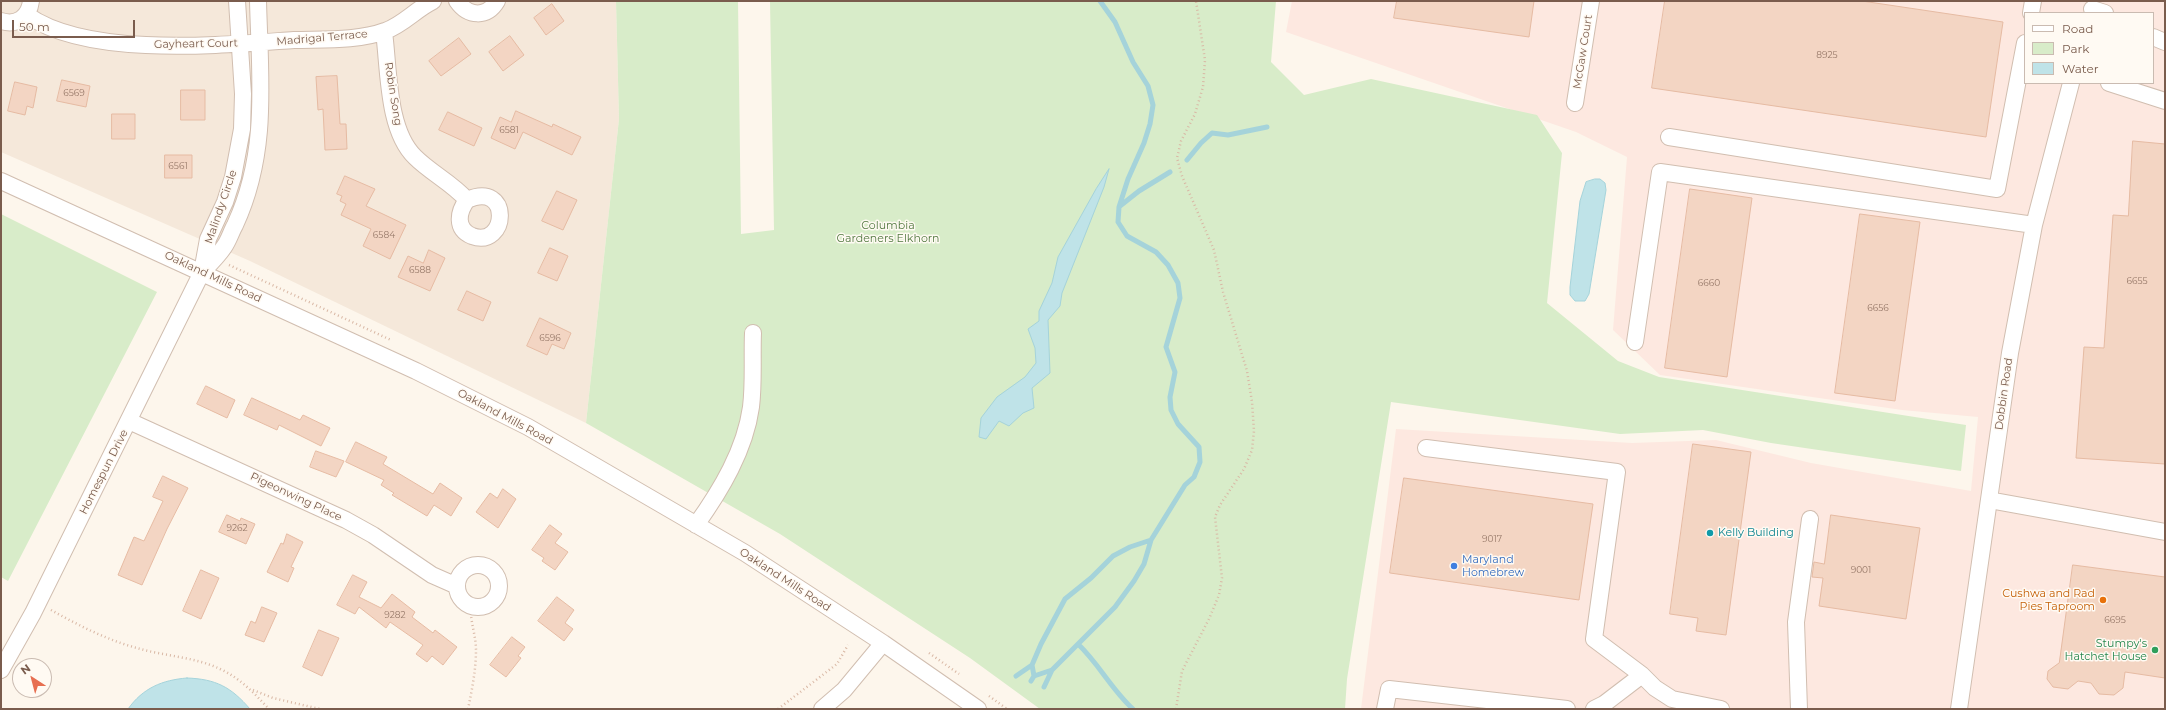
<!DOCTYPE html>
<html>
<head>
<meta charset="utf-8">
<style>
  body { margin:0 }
  #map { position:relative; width:2166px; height:710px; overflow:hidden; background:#fdf6ec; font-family:Montserrat,sans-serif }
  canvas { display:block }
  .frame { position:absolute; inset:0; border:2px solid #7a5c4d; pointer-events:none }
  .legend { position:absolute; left:2024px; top:12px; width:130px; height:72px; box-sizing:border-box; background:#fffaf3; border:1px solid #cabbb1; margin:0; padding:5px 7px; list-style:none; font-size:12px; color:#7a5c4d }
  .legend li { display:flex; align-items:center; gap:8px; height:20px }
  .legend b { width:20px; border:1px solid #cabbb1 }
  .north { position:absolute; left:12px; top:658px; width:40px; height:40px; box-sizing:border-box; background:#fffaf3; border:1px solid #cabbb1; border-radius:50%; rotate:324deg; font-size:11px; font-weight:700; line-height:16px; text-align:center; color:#7a5c4d }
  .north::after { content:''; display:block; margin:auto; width:14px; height:18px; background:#e76f51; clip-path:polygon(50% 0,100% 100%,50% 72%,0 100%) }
  .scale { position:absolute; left:12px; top:20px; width:123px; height:18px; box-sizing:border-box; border:2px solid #7a5c4d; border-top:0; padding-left:5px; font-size:12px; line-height:14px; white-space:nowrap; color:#7a5c4d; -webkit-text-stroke:3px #fffaf3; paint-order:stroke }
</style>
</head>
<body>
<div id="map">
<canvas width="2166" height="710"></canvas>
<div class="frame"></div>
<ul class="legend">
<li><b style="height:5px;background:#fff"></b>Road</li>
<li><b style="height:11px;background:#d8ecc9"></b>Park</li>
<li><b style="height:11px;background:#bfe3e8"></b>Water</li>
</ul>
<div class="north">N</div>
<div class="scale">50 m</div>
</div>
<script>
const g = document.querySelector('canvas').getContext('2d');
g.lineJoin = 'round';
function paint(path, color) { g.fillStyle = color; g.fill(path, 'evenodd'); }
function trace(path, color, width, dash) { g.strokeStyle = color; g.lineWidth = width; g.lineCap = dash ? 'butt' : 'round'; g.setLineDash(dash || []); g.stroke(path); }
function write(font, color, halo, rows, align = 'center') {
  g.font = font + ' Montserrat,sans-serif'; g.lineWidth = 3; g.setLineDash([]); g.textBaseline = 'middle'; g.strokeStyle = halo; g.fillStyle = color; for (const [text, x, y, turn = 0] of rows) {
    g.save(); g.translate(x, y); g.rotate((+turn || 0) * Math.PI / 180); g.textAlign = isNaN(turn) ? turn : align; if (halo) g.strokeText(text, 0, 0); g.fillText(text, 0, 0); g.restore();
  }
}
paint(new Path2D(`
  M1 1H616L619 119 586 423 250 261 1 152Z`), '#f5e8da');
paint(new Path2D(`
  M1292 1H2165V709H1361L1396 429 1632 443 1716 440 1811 463 1971 491 1978 417 1902 410 1660 375 1613 330 1627 157 1576 132 1286 32ZM2025 13H2153V83H2025Z`), '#fde8e0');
paint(new Path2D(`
  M616 1H738L741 234 774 230 770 1H1276L1271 62 1304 95 1371 79 1537 115 1562 153 1547 303 1618 361 1659 377 1966 425 1961 471 1771 443 1703 430 1620 434 1391 402 1347 679 1345 709H1040L970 658 780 534 586 423 619 119Z
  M1 214 157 292 8 581 1 577Z`), '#d8ecc9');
const water = new Path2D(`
  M1109 169 1104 187 1062 293 1060 306 1048 320 1050 373 1032 388 1034 408 1023 413 1009 426 999 421 986 439 979 437 981 418 997 397 1025 377 1036 363 1035 348 1028 329 1039 321V311L1052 283 1058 257 1096 189Z
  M1595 179H1600L1605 183 1606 190 1589 294 1585 301H1575L1570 295V287L1580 201 1586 182Z
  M187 678C216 679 231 687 250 709H128C143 688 162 680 187 678Z`);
paint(water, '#bfe3e8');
trace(water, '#a5d3da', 1);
trace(new Path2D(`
  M1187 160 1201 143 1212 133 1228 135 1267 127
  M1120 206 1139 191 1170 172
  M1078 644C1099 664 1112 690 1133 709
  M1032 665 1041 644 1065 599 1091 578 1113 556 1130 547 1151 540
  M1016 676 1032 665 1034 676
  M1031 681 1034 676 1052 670
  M1044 687 1052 670 1115 607 1134 581 1144 564 1151 540 1185 485 1194 477 1200 462 1199 447 1178 424 1171 410 1170 397 1175 372 1166 347 1180 298 1178 283 1168 265 1156 252 1127 236 1118 222 1119 207 1128 179 1144 143 1150 124 1153 105 1148 86 1133 62 1115 22 1100 1`), '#a5d3da', 5);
const building = new Path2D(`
  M1397 1H1534L1529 37 1394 18Z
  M1665 1H1862L2003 22 1986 137 1652 88Z
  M552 4 564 21 546 35 534 18Z
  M510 36 524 55 503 71 489 52Z
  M459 38 471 54 441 76 429 61Z
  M337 76 340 124H346L347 149 325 150 323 109 318 110 316 77Z
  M62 80 90 86 86 107 57 101Z
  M15 82 37 87 33 108 27 106 25 115 8 111Z
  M181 90H205V120H181Z
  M516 111 552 127 553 124 581 137 572 155 523 132 515 149 491 138 500 117 511 122Z
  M448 112 482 128 474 146 439 130Z
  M112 114H135V139H112Z
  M2133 141 2165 144V464L2076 458 2084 347 2104 348 2113 215 2128 216Z
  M165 155H192V178H165Z
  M345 176 375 189 366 206 406 225 390 259 363 246 371 229 341 215 346 204 340 201 342 196 337 194Z
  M1690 189 1752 198 1727 377 1665 368Z
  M557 191 577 200 563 230 542 221Z
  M1860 214 1920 222 1895 401 1835 393Z
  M550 248 568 256 557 281 538 273Z
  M429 250 445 258 430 291 398 277 408 256 423 263Z
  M467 291 491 302 483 321 458 310Z
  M540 318 571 333 564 349 552 344 547 355 527 346Z
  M206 386 235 400 227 418 197 404Z
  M252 398 300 420 303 415 330 428 321 446 279 425 277 430 244 415Z
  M356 442 387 457 383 464 433 494 440 483 462 498 451 516 434 505 427 516 392 495 394 493 381 485 384 480 346 462Z
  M1693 444 1751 452 1726 635 1696 631 1698 618 1670 614Z
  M316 451 344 461 336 477 310 467Z
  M163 476 188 488 167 529 142 585 118 575 134 537 144 541 163 501 153 497Z
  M1404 478 1593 504 1579 600 1390 573Z
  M503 489 516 499 498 528 476 512 490 493 497 498Z
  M227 515 240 521 241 518 255 524 246 544 219 532Z
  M1831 515 1920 528 1906 619 1819 606 1823 578 1812 577 1814 562 1824 564Z
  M550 525 562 534 555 543 568 552 555 570 542 561 544 558 532 550Z
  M287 534 303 542 291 567 294 568 288 582 267 572 281 543 283 544Z
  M2073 565 2165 577V678L2125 672 2123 688 2114 695 2099 694 2091 683 2078 681 2068 689 2053 687 2047 679 2048 671 2059 663Z
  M201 570 219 578 201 619 183 611Z
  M353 575 367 582 359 597 381 608 392 594 415 612 412 617 433 633 435 630 457 647 443 665 432 656 427 662 416 654 423 645 390 622 386 628 359 607 355 614 337 605Z
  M557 597 574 610 565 623 573 629 564 641 538 621Z
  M262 607 277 613 264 642 245 635 251 621 255 623Z
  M319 630 339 638 322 676 303 667Z
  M512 637 525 647 518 656 521 658 506 677 490 665Z`);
paint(building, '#f3d5c3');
trace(building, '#e6bba3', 1);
const minor = new Path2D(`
  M457 1C468 17 487 18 497 1
  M2092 9 2105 13
  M2031 13 2033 1
  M27 15C88 58 221 45 294 40 322 39 359 41 385 31 403 25 416 9 433 1
  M1 21C17 26 29 17 31 1
  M384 32C389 69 387 130 415 157 431 173 452 183 467 200 512 180 508 249 472 236 455 229 458 212 467 200
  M2153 37 2165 42
  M2109 83 2165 101
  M1575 103 1591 1
  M1669 137 1997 189 2025 43
  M1 181 416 371 528 427 745 553 883 643 978 709
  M202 272 208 239 225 202 233 177 242 129 243 94 237 1
  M1635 342 1660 172 2034 225
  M129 421 346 520 373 535 432 575 457 586
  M1426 448 1617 472 1594 639 1642 675 1655 688 1672 699 1721 709
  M1989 500 2165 532
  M696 525C721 490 745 450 751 407 754 383 752 357 753 333
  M457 586a21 21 0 1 1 42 0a21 21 0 1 1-42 0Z
  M1 670 33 613 202 272C210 264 218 256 224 247 229 240 231 232 235 225 269 152 260 79 258 1
  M822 709 844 690 883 643
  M1385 709 1389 689 1567 709
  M1594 709 1604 704 1642 675
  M1799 709 1796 622 1810 519
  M1959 709 2010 353 2034 225 2071 83`);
trace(minor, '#d1beb0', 18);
trace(new Path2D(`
  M229 265 391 340
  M51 610C78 625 107 640 137 648 163 656 196 657 220 669 240 678 254 693 269 709
  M929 653 959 674
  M253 690 273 698 320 709
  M989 696 1007 709
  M468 709C472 690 476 669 476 650 476 635 470 622 471 607
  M778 709 837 664 848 645
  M1176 709 1182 671 1209 619 1219 595 1222 578 1215 517 1220 505 1244 469 1252 450 1254 431 1252 402 1247 371 1223 292 1214 250 1182 176 1177 158 1181 141 1195 114 1203 87 1205 60 1196 1`), '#d9b8a5', 2.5, [1, 3]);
trace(minor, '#fff', 16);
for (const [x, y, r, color] of [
  [1710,533,4,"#0f9aa8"],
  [1454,566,4,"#3f7fe0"],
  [2103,600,4,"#e8710a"],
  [2155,650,4,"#2e9e5b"]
]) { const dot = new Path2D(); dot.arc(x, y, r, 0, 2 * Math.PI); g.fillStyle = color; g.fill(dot); trace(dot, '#fffaf3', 1.5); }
write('9px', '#987a6a', null, [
  ["8925",1827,55],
  ["6569",74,93],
  ["6581",509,130],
  ["6561",178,166],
  ["6584",384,235],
  ["6588",420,270],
  ["6655",2137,281],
  ["6660",1709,283],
  ["6656",1878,308],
  ["6596",550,338],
  ["9262",237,528],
  ["9017",1492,539],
  ["9001",1861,570],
  ["9282",395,615],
  ["6695",2115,620]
]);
write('11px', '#7a5c4d', '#fffaf3', [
  ["Madrigal Terrace",322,38,-5],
  ["Gayheart Court",196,44,-1],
  ["McGaw Court",1583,52,-81],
  ["Robin Song",393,94,81],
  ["Malindy Circle",221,207,-71],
  ["Oakland Mills Road",213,277,25],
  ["Dobbin Road",2004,394,-82],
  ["Oakland Mills Road",505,417,28],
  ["Homespun Drive",104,472,-63],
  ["Pigeonwing Place",296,497,25],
  ["Oakland Mills Road",785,580,33]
]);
write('11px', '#537a41', '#fffaf3', [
  ["Columbia",888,226],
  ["Gardeners Elkhorn",888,239]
]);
write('11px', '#0d838f', '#fffaf3', [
  ["Kelly Building",1718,533]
], 'left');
write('11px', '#366cbe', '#fffaf3', [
  ["Maryland",1462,560],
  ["Homebrew",1462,573]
], 'left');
write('11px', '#c56008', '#fffaf3', [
  ["Cushwa and Rad",2095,594],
  ["Pies Taproom",2095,607]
], 'right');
write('11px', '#27864d', '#fffaf3', [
  ["Stumpy's",2147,644],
  ["Hatchet House",2147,657]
], 'right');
</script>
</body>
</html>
